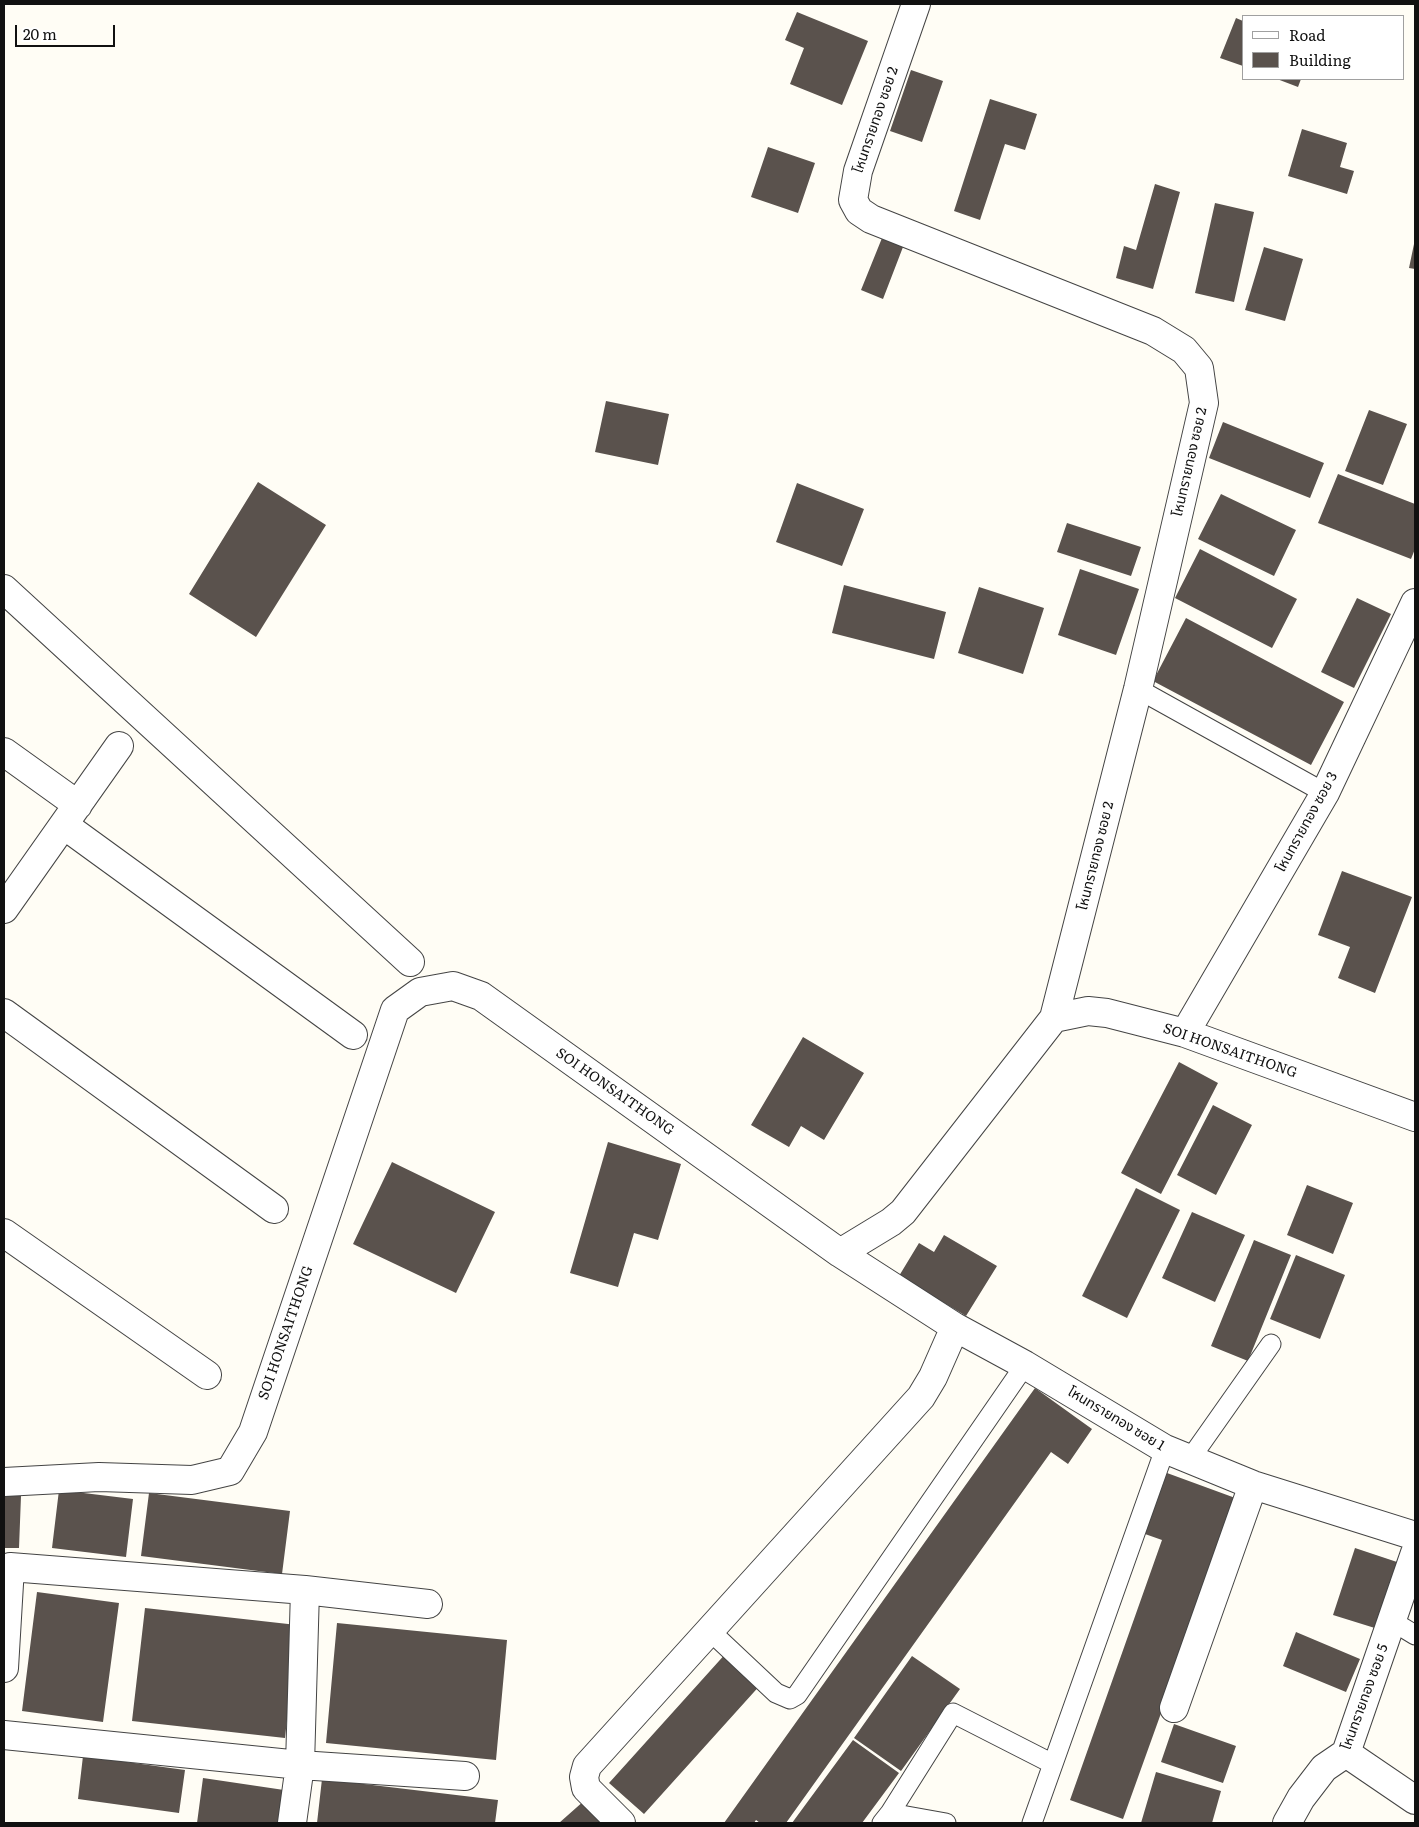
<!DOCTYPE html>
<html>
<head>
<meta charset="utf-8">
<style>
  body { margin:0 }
  #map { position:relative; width:1419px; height:1827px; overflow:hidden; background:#fffdf5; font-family:Literata,serif }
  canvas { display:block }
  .frame { position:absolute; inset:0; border:5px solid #111; pointer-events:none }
  .legend { position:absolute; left:1242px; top:15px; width:162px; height:65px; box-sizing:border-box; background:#fff; border:1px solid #a0a0a0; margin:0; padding:6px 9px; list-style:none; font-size:15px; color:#111 }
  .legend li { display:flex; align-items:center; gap:10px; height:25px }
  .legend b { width:25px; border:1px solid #a0a0a0 }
  .scale { position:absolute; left:15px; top:25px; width:100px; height:22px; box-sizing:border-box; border:2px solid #111; border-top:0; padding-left:6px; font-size:15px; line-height:18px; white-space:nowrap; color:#111; -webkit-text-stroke:4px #fff; paint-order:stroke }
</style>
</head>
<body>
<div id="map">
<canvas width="1419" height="1827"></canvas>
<div class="frame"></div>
<ul class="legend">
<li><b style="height:6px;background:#fff"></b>Road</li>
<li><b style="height:14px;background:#5a524d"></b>Building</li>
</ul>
<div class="scale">20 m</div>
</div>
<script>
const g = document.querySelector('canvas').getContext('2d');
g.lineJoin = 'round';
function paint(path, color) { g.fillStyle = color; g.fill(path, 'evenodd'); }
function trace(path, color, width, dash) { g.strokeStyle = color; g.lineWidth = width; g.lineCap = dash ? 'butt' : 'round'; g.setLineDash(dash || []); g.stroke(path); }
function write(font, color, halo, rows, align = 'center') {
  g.font = font + ' Literata,"Noto Sans Thai",serif'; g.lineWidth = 5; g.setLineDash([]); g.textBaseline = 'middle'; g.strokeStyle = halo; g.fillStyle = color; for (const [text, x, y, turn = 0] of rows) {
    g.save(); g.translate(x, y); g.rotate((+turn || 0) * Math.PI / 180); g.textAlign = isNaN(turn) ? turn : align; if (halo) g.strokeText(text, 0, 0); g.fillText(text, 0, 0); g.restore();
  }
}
paint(new Path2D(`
  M797 12 868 41 842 105 790 84 804 48 785 40Z
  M1236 18 1243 21V66L1220 58Z
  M911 70 943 81 922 142 890 131Z
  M1277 79H1301L1298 87Z
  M990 99 1037 114 1025 150 1005 144 980 220 954 211Z
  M1302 129 1347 143 1340 167 1354 171 1347 194 1288 176Z
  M768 147 815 163 798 213 751 197Z
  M1155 184 1180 192 1153 289 1116 278 1124 246 1136 250Z
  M1215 203 1254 212 1234 302 1195 293Z
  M882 238 903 247 883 299 861 290Z
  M1414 244H1415V269L1409 268Z
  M1264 247 1303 259 1285 321 1245 310Z
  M606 401 669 414 658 465 595 452Z
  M1369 410 1407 424 1383 485 1345 471Z
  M1223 422 1324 463 1310 498 1209 458Z
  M1338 474 1415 504V549L1411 559 1318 523Z
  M258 482 326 525 256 637 189 594Z
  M797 483 864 509 842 566 776 542Z
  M1221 494 1296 530 1274 576 1198 539Z
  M1067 523 1141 547 1131 576 1057 552Z
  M1200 549 1297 599 1272 648 1175 598Z
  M1080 569 1139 589 1116 655 1058 635Z
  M844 585 946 612 934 659 832 633Z
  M979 587 1044 608 1023 674 958 653Z
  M1357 598 1391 614 1354 688 1321 672Z
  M1186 618 1344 702 1311 765 1153 681Z
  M1342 871 1412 897 1375 993 1338 978 1350 947 1318 935Z
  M803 1037 864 1073 824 1140 801 1126 789 1147 751 1125Z
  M1179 1062 1218 1083 1161 1194 1121 1173Z
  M1213 1105 1252 1125 1216 1195 1177 1175Z
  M608 1142 681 1164 658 1240 634 1233 618 1287 570 1273Z
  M392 1162 495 1212 456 1293 353 1244Z
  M1307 1185 1353 1203 1333 1254 1287 1235Z
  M1136 1188 1180 1210 1127 1318 1082 1296Z
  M1192 1212 1245 1235 1215 1302 1162 1278Z
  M944 1235 997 1266 966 1316 899 1276 919 1243 934 1252Z
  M1254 1240 1291 1255 1248 1361 1211 1346Z
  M1296 1255 1345 1275 1320 1339 1270 1319Z
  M1035 1388 1092 1429 1068 1464 1051 1452 786 1823H760L756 1820 754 1823H724Z
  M1167 1473 1238 1499 1123 1819 1070 1800 1162 1540 1145 1534Z
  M59 1490 133 1499 126 1557 52 1548Z
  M149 1493 290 1511 282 1574 141 1556Z
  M4 1495 21 1496 19 1548H4Z
  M1355 1548 1400 1563 1378 1629 1333 1615Z
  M37 1592 119 1603 103 1722 22 1711Z
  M145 1608 297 1625 285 1738 132 1721Z
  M337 1623 507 1640 496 1760 326 1743Z
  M1296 1632 1360 1659 1346 1692 1283 1666Z
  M728 1651 763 1682 644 1814 609 1783Z
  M912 1656 960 1689 901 1771 854 1738Z
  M1174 1724 1236 1746 1223 1783 1161 1762Z
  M853 1740 899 1773 862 1823H792Z
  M83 1756 185 1770 179 1813 78 1799Z
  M1156 1772 1221 1791 1212 1823H1141Z
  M203 1778 284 1790 279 1823H197Z
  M322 1779 498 1800 495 1823H317Z
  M585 1800 607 1823H559Z`), '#5a524d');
const lane = new Path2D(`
  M1138 689 1325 793
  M1190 1459 1271 1344
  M1392 1621 1415 1635
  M709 1630 776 1693 790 1699 797 1695 1025 1365
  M890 1813 953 1713 1053 1764
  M882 1823 890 1813 946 1823
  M1032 1823 1165 1449`);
const street = new Path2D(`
  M916 4 858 171 853 200 859 211 871 219 1153 331 1184 350 1199 368 1204 403 1138 689 1054 1018
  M4 589 410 962
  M4 752 78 805
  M64 825 353 1035
  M4 909 119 746
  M4 1013 274 1209
  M1185 1033 1325 793 1415 603
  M4 1233 207 1375
  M840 1253 891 1222 903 1212 1054 1018 1088 1011 1107 1013 1185 1033 1415 1117
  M4 1482 99 1477 192 1480 230 1471 253 1432 395 1010 420 992 453 986 481 996 840 1253 955 1327 1025 1365 1165 1449 1253 1485 1415 1536
  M4 1668 10 1567 305 1590 428 1604
  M1174 1708 1253 1485
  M4 1735 300 1765 465 1776
  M1346 1753 1415 1800
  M292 1823 300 1765 305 1590
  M621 1823 586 1788 584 1777 587 1766 921 1397 933 1377 955 1327
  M1287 1823 1301 1798 1324 1768 1346 1753 1415 1553`);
trace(lane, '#444', 21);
trace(street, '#444', 30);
trace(lane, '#fff', 19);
trace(street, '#fff', 28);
write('14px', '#111', '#fff', [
  ["โหนทรายทอง ซอย 2",876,120,-71],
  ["โหนทรายทอง ซอย 2",1190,462,-77],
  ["โหนทรายทอง ซอย 3",1307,822,-61],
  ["โหนทรายทอง ซอย 2",1096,856,-76],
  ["SOI HONSAITHONG",1230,1051,19],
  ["SOI HONSAITHONG",615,1092,35],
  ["SOI HONSAITHONG",286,1333,-71],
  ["โหนทรายทอง ซอย 1",1116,1419,31],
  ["โหนทรายทอง ซอย 5",1365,1697,-70]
]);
</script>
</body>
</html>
